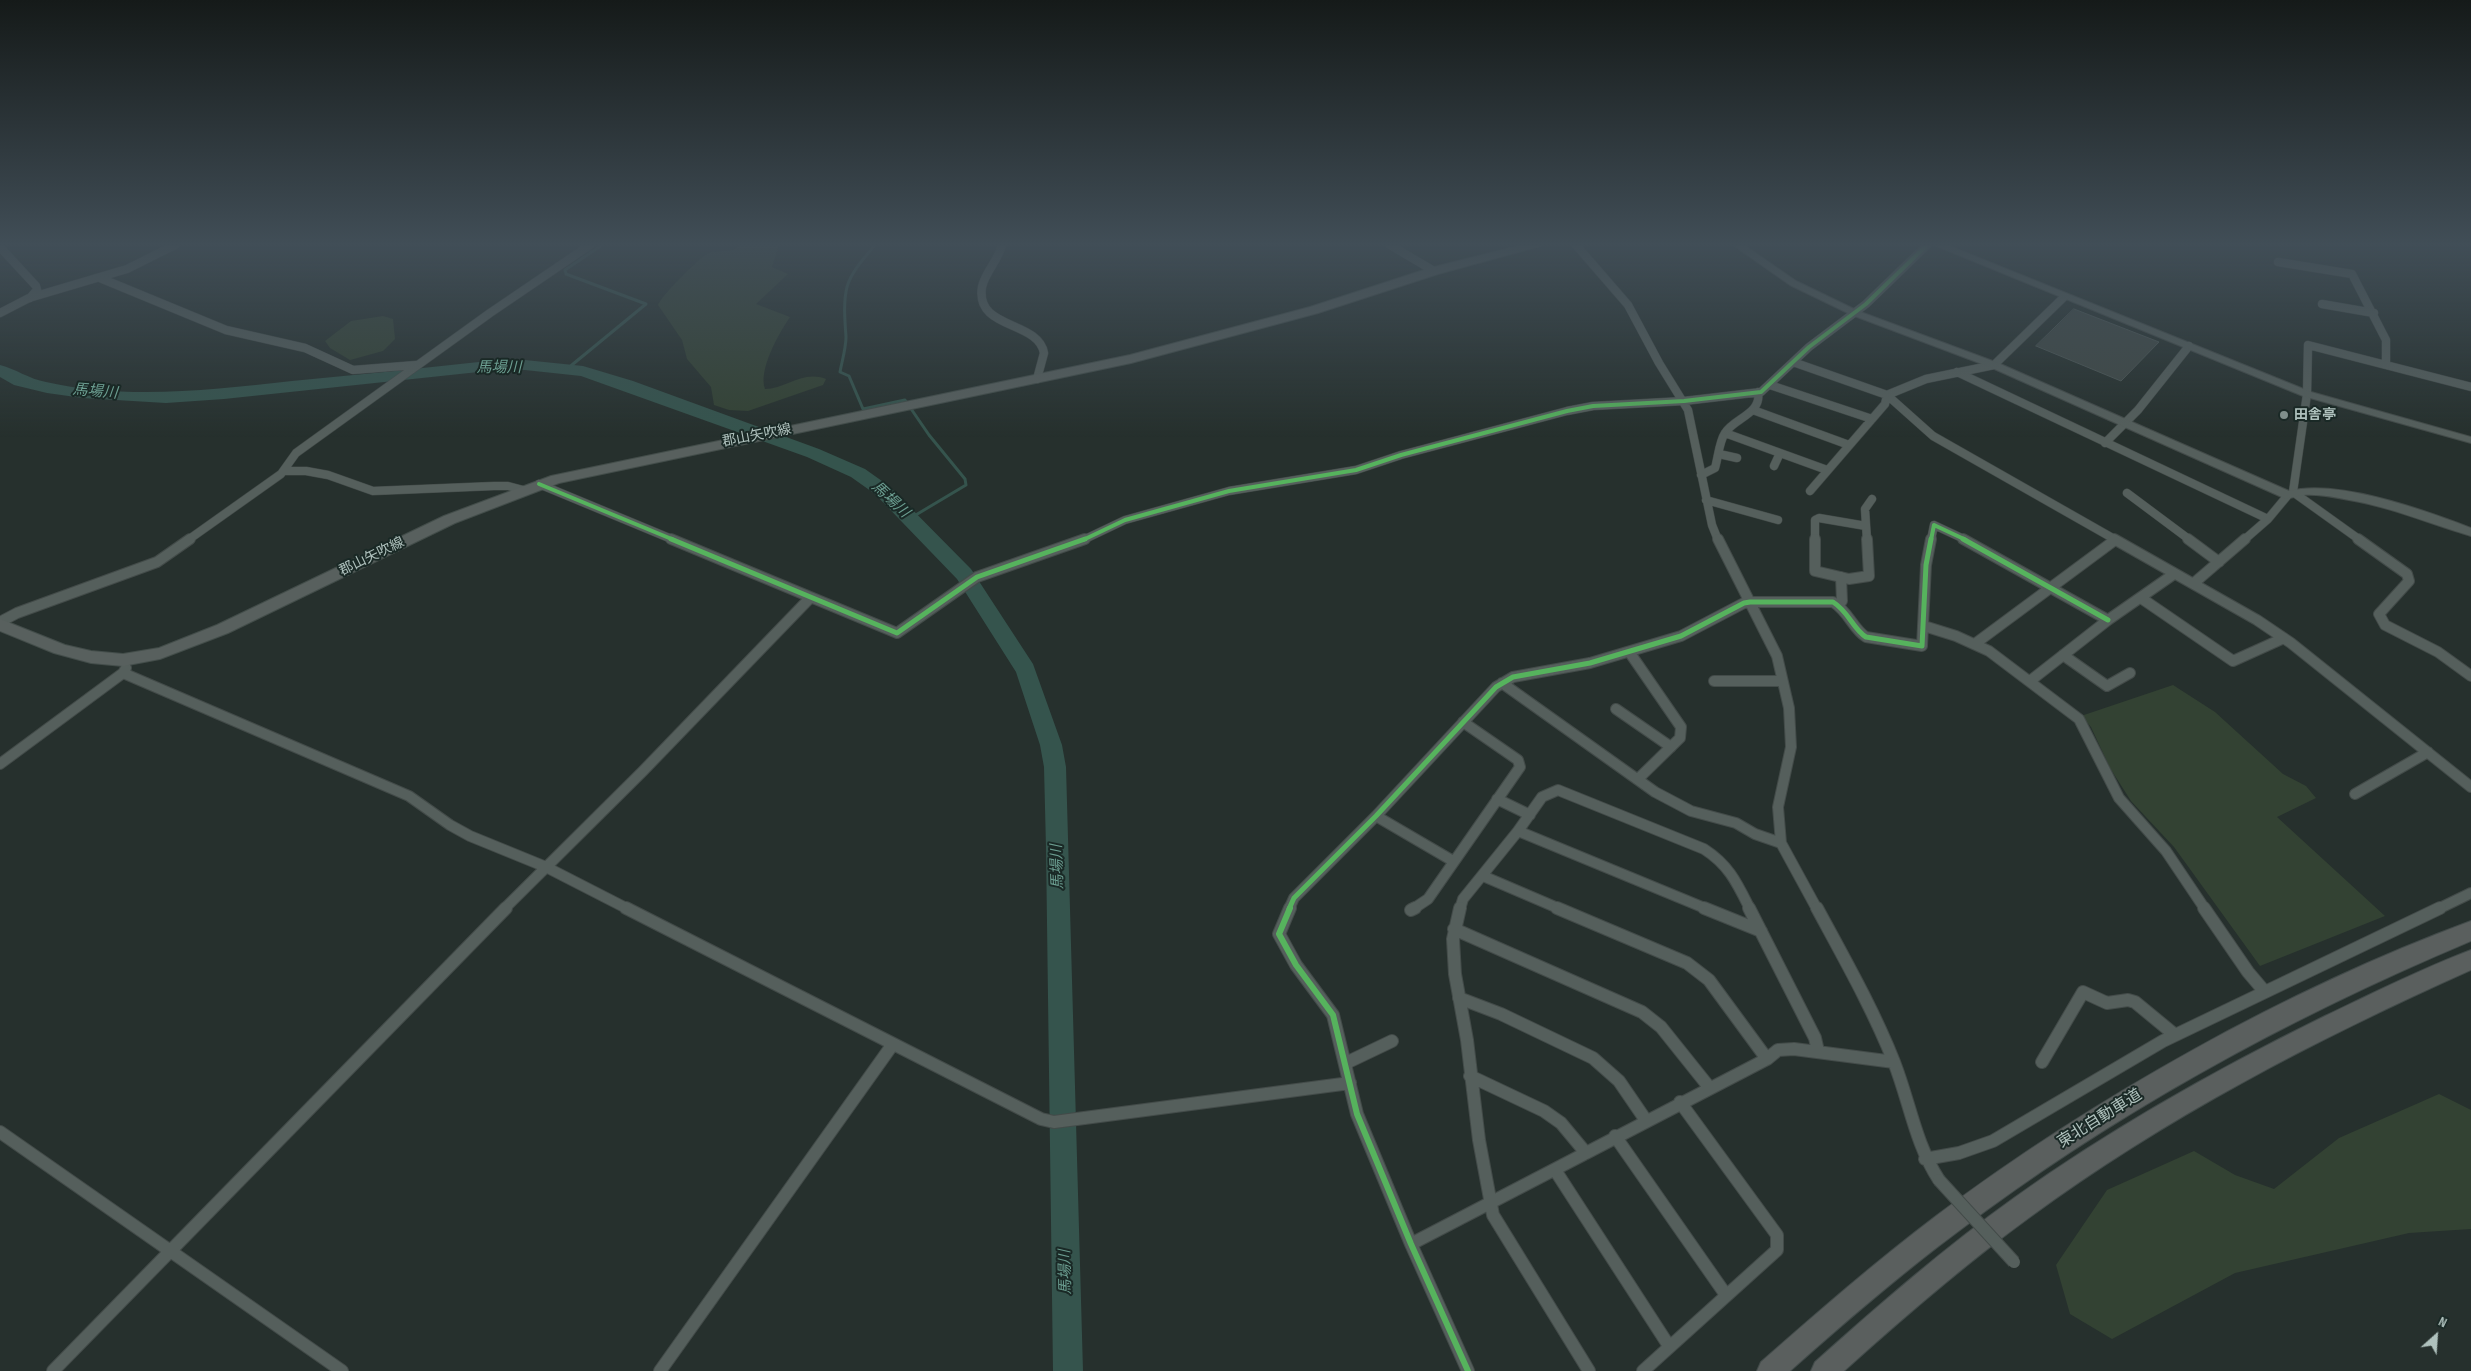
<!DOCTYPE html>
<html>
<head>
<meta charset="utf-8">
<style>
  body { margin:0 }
  #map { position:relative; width:2471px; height:1371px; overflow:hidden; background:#26302d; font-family:"Sofia Sans Condensed",sans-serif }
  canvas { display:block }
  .north { position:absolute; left:2411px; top:1311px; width:50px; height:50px; -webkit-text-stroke:4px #1a2926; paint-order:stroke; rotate:26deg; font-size:14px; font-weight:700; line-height:20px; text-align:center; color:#afc1bd }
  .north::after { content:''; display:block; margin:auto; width:18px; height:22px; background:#afc1bd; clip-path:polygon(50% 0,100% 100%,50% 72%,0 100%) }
</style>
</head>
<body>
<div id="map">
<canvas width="2471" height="1371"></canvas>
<div class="north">N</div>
</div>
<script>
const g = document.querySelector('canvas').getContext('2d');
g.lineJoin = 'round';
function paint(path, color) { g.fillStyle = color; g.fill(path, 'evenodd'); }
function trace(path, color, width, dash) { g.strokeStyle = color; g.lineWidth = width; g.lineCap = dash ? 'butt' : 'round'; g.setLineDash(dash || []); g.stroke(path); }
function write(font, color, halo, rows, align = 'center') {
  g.font = font + ' "Sofia Sans Condensed","Noto Sans JP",sans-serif'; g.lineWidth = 4; g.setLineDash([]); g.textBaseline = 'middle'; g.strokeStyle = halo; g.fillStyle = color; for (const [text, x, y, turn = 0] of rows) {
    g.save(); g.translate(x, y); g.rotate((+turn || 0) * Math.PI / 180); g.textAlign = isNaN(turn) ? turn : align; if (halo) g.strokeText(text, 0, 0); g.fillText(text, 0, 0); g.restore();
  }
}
paint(new Path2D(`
  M740 245H779L772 267 788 274 756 304 790 317C779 333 758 370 765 389 786 389 802 370 826 379L823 385 748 411 729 410 714 405 711 387 687 359 682 340 658 305C661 296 698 259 707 254 718 248 730 255 740 245Z
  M383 316 393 319 395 339 383 351 350 360 330 348 325 341 351 321Z
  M2173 685 2215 712 2283 774 2306 786 2316 798 2277 817 2385 916 2260 966 2174 847 2131 801 2110 768 2091 727 2081 716Z
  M2439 1094 2471 1110V1229L2409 1233 2235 1273 2112 1339 2070 1314 2056 1265 2107 1190 2194 1151 2235 1175 2274 1189 2339 1138Z`), '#334233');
trace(new Path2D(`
  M875 245C865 257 851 272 847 287 843 303 845 321 846 337 846 348 842 361 840 372L849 376 863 409 905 400 929 435 965 479 966 485 909 519
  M567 369 646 304 566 274 565 270 602 245`), '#35544d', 3);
paint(new Path2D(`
  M525 360 583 366 633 381 819 449 865 469 889 486 971 569 1033 664 1062 745 1066 767 1083 1371H1053L1046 848 1044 767 1040 745 1016 672 957 579 875 494 851 477 807 457 581 376 525 370 488 371 224 399 166 403 83 398 47 393 14 385 0 377V365C16 369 29 379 46 382 126 400 211 390 292 381 357 375 423 368 488 361Z`), '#35544d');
const building = new Path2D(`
  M2074 309 2159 342 2121 381 2036 346Z`);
paint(building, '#3f4845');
trace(building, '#4d5755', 1);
const minorFar2 = new Path2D(`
  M1002 245C998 261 985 272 982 287 975 330 1038 320 1044 353L1037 379
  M1390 245 1434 271
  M1576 245 1628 305 1659 363 1688 410 1712 525 1718 540
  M0 247 36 286 37 290 30 298
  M2278 262 2352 274 2386 340V365
  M100 278 226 330 305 348 353 370 416 365
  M2322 304 2374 313
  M0 313 29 298 127 269 175 245
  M1793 362 1887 395 1933 436 2116 540
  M1957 372 2268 519
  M1770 385 1872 419
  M1753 410 1849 445
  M1725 433 1827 470
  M2105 443 2138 410 2189 346
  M1719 454 1737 458
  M1774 466 1780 453
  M284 471H306L328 475 373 491 494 486H508L523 490
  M1701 475 1715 468C1718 458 1719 442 1725 433 1734 418 1762 414 1758 392
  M539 484 674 540
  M1810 491 1885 404 1887 395 1926 379 1994 365 2064 297
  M2127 493 2190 540
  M1706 500 1778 520
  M188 540 281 474 296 453 490 313 590 245
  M1083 540 1125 520 1229 491 1356 470 1401 455 1567 411 1593 406 1684 401 1761 392 1809 347 1866 304 1927 245
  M1815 540V520L1819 518 1866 526
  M1867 540 1865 509 1872 499
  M1931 540 1934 525 1966 540
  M2244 540 2268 519 2288 495
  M2360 540 2293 492 2307 394 2308 345 2471 387`);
const minorFar1 = new Path2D(`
  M671 539 897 633 977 577 1085 539
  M1718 539 1777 656 1789 708 1791 747 1778 807 1781 843 1817 909
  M1815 539V571L1849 579 1869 576 1867 539
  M1963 539 2108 620
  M2114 539 2257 620 2291 643 2471 787
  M2188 539 2219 562
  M2358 539 2407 574 2409 581 2379 614 2385 625 2438 652 2471 676
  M2194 583 2245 539
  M2141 598 2233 661 2284 638
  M1839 604 1842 601 1841 577
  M0 622 17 613 157 562 190 539
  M1924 626 1956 636 1989 651 2079 719 2119 798 2166 851 2205 909
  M1976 643 2115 540
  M1630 653 1681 727 1680 738 1638 779
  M2063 655 2107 686 2130 673
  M123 673 409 796 450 825 470 836 546 867 628 909
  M1714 681H1782
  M2030 681 2108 620 2174 574
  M1502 683 1655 792 1691 811 1736 823 1755 834 1781 843
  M1616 709 1671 747
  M0 764 123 673 126 668
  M2355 794 2428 752
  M1497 799 1530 815
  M1376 816 1453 861
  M1518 831 1707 909
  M1483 876 1560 909
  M504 909 643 771 810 598
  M1289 909 1294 898 1376 816 1496 687 1513 677 1590 663 1681 636 1744 603 1750 602H1833C1849 612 1853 629 1866 637L1922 646 1926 565 1931 539
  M1413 909 1428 899 1520 767 1518 760 1463 722
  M1460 909 1463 899 1518 831 1542 797 1558 790 1704 849C1729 865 1737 883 1750 909
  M2438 909 2471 893`);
const minor = new Path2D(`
  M626 908 1041 1119 1054 1122 1350 1083
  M1290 908 1279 934 1296 965 1333 1015 1357 1114 1411 1244 1468 1371
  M1460 908 1453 939 1455 974 1467 1040 1479 1140 1493 1215 1589 1371
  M1557 908 1687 963 1709 980 1767 1059
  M1704 908 1761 931
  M1749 908 1815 1038 1818 1051
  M1817 908C1844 958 1873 1009 1894 1062 1910 1103 1915 1143 1939 1180
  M2204 908 2248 972 2265 992
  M1411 910 1415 908
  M1454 929 1642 1012 1661 1027 1709 1087
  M1459 998 1501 1014 1593 1058 1619 1081 1645 1119
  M2042 1062 2083 992 2107 1003 2128 1000 2135 1002 2175 1035
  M1346 1063 1392 1041
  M1470 1076 1544 1111 1561 1123 1586 1153
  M0 1132 342 1371
  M1615 1136 1726 1295
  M1925 1159 1959 1153 1993 1141 2163 1041 2440 908
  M1555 1170 1669 1346
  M1411 1244 1767 1059 1778 1050 1794 1049 1894 1062
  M53 1371 506 908
  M660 1371 893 1044
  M1643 1371 1777 1250V1235L1680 1102`);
const tertiary = new Path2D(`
  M1733 245H1744L1796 281 1858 311 1998 363 2289 491C2338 479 2424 510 2471 528V536C2430 524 2391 507 2349 500 2334 497 2318 494 2303 495 2296 496 2291 499 2284 498L1990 367 1852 315 1790 285Z
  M1934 245H1947L2311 392 2471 437V443L2303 396Z`);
const primary = new Path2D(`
  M1522 245H1544L1438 274 1318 313 1131 363 559 483 455 523 228 633 160 659 123 666 91 663 54 653 0 631V619L65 645 91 651 123 654 159 648 217 625 444 516 551 476 1130 355 1310 307 1430 268Z`);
const motorway = new Path2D(`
  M2471 921V941C2288 1018 2114 1113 1956 1233 1898 1276 1844 1323 1790 1371H1757L1761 1362C1818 1312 1875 1262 1936 1216 2093 1098 2287 989 2471 921Z
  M2471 950V970C2317 1039 2166 1117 2030 1217 1965 1264 1904 1317 1844 1371H1811L1815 1362C1879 1305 1944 1248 2014 1198 2112 1128 2217 1069 2325 1016 2373 993 2421 969 2471 950Z`);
trace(minorFar2, '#434b49', 9);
trace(minorFar1, '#434b49', 12);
trace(minor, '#434b49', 14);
trace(tertiary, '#434b49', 2);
trace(primary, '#434d4a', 2);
trace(motorway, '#424b4a', 2);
trace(minorFar2, '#555f5c', 8);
trace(minorFar1, '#555f5c', 10);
trace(minor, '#555f5c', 12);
paint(tertiary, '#555f5c');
paint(primary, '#58605e');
paint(motorway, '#5a5f5e');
const minorBridge = new Path2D(`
  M1939 1180 2014 1262`);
trace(minorBridge, '#434b49', 14, []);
trace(minorBridge, '#555f5c', 12);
trace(new Path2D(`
  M539 484 674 540
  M1083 540 1125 520 1229 491 1356 470 1401 455 1567 411 1593 406 1684 401 1761 392 1809 347 1866 304 1927 245
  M1931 540 1934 525 1966 540`), '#56b35d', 4);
trace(new Path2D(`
  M671 539 897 633 977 577 1085 539
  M1963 539 2108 620
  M1289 909 1294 898 1376 816 1496 687 1513 677 1590 663 1681 636 1744 603 1750 602H1833C1849 612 1853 629 1866 637L1922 646 1926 565 1931 539`), '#56b35d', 5);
trace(new Path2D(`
  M1290 908 1279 934 1296 965 1333 1015 1357 1114 1411 1244 1468 1371`), '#56b35d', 6);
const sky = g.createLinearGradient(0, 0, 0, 437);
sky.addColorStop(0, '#151a19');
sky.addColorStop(0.56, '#414e57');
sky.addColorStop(1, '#414e5700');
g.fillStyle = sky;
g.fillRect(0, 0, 2471, 437);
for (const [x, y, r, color] of [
  [2284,415,5,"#7f8e8b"]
]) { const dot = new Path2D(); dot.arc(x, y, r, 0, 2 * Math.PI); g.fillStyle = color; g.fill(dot); trace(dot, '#1a2926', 2); }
write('bold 14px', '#afc1bd', '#1a2926', [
  ["田舎亭",2294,415]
], 'left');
write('14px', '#afc1bd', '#1a2926', [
  ["郡山矢吹線",757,436,-11],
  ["郡山矢吹線",372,557,-26]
]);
write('italic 15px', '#6b9d90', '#1a2926', [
  ["馬場川",499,368],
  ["馬場川",95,392,5],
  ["馬場川",890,500,43],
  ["馬場川",1058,867,-92],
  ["馬場川",1066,1272,-91]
]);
write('16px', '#afc1bd', '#1a2926', [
  ["東北自動車道",2100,1119,-32]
]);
</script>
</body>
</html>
